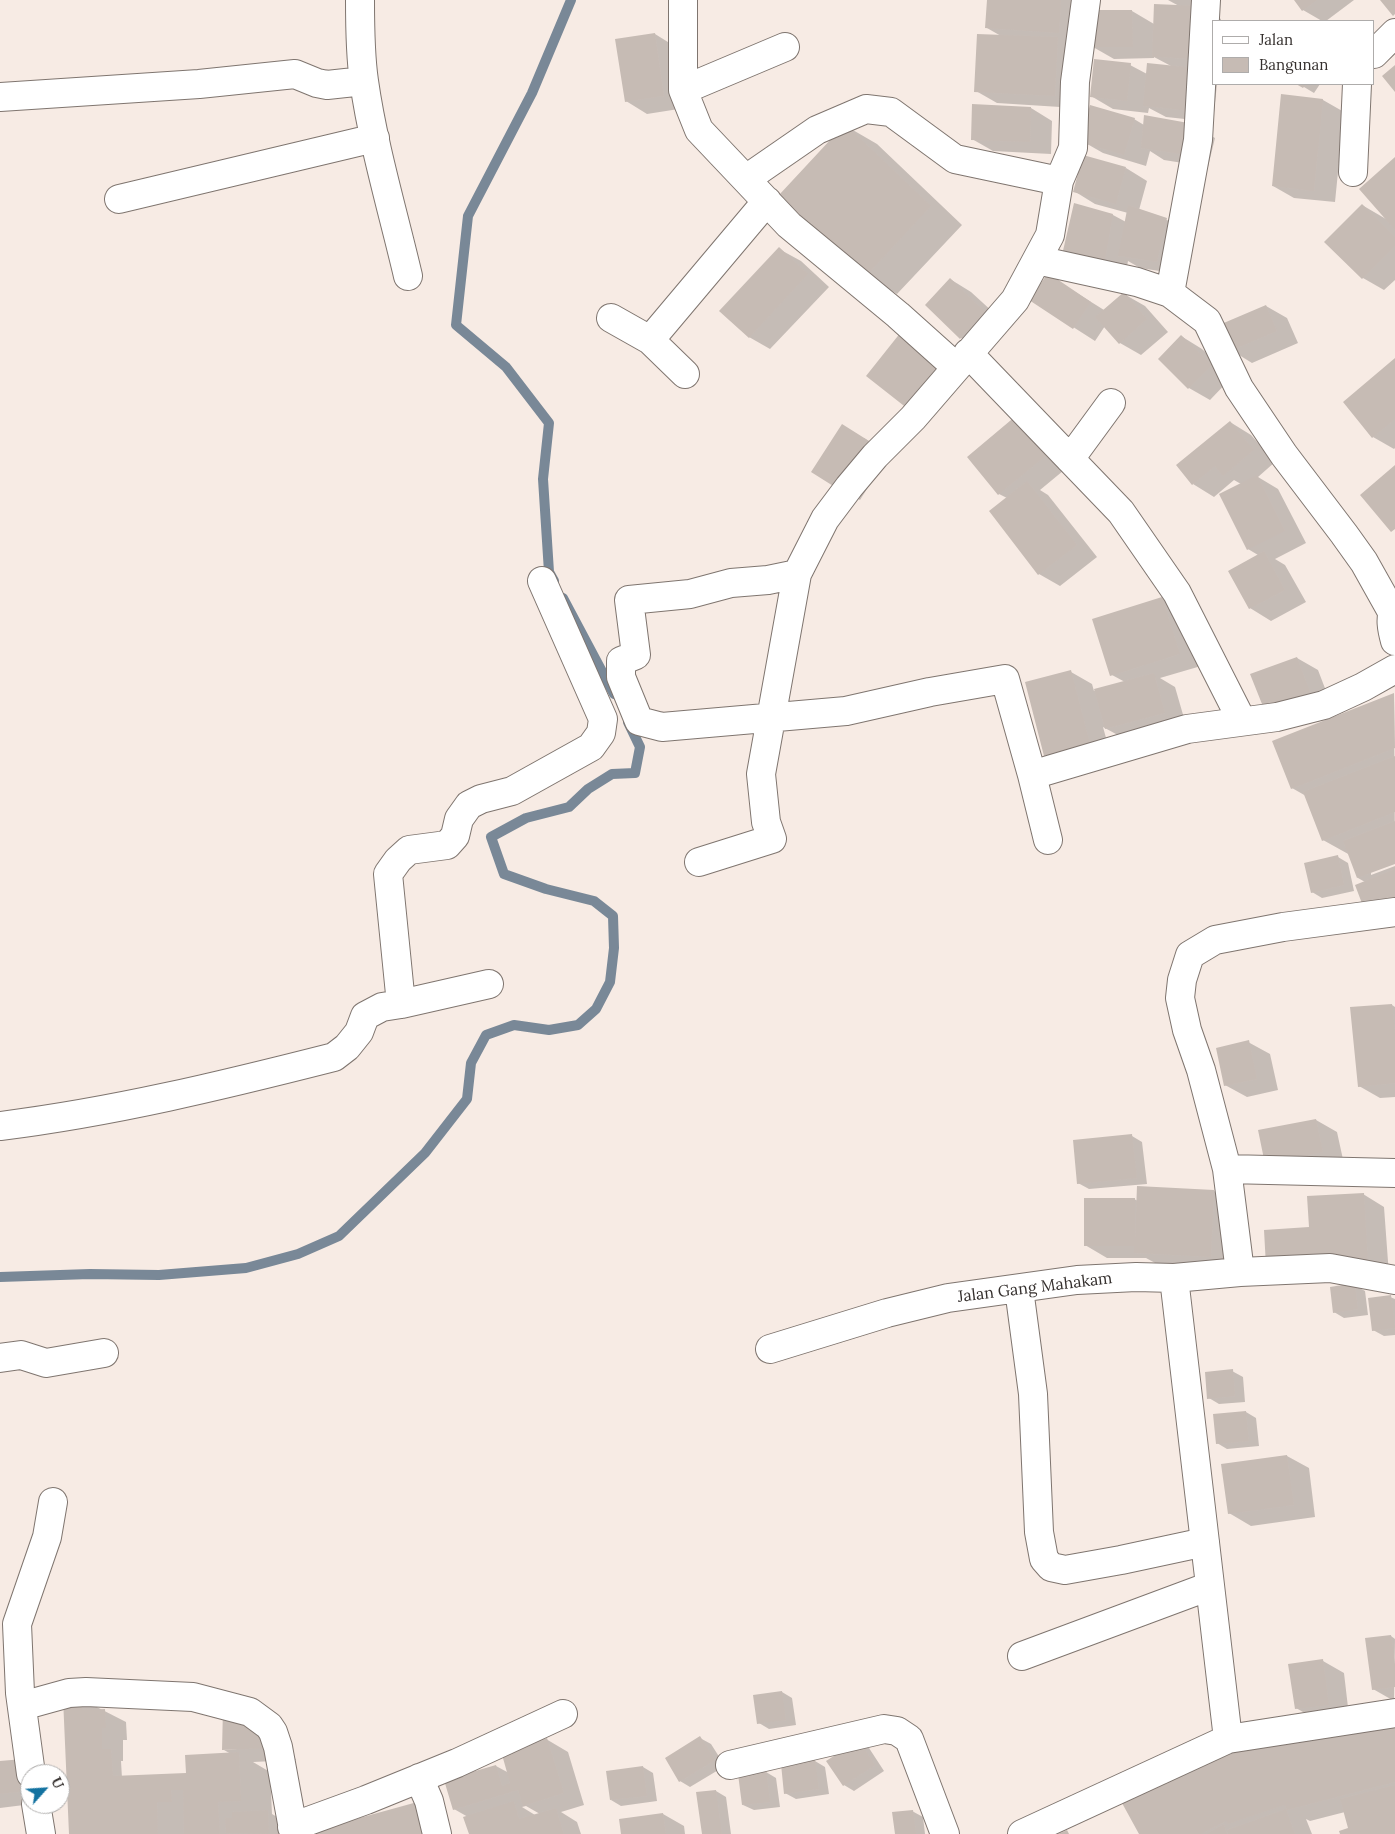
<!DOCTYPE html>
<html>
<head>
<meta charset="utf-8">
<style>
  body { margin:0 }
  #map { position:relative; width:1395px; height:1834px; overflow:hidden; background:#f7ebe4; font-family:Lora,serif }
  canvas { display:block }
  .legend { position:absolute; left:1212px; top:20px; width:162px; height:65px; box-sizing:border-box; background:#fff; border:1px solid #aeacab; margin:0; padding:6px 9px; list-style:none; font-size:15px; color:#342f2d }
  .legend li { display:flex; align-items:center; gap:10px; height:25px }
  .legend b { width:25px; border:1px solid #aeacab }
  .north { position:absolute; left:20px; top:1764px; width:50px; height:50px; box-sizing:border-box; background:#fff; border:1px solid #aeacab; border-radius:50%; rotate:64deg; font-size:14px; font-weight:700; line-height:20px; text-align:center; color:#342f2d }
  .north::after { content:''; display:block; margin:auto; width:18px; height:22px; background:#1372a0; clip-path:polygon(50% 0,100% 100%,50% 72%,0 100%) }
</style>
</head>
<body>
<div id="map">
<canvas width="1395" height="1834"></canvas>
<ul class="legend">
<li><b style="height:6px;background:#fff"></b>Jalan</li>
<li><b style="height:14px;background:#c6bbb4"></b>Bangunan</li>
</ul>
<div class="north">U</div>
</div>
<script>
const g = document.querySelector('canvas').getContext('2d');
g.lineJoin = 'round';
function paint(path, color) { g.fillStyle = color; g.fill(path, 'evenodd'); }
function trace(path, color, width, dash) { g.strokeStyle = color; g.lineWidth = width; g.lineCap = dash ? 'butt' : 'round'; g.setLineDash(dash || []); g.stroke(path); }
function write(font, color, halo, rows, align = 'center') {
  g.font = font + ' Lora,serif'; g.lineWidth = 4.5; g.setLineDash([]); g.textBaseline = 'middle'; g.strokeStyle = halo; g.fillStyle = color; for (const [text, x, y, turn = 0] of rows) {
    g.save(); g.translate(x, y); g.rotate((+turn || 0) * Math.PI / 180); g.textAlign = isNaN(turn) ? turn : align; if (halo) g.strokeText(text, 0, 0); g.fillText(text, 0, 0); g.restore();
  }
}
paint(new Path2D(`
  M988 0H1083L1076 108 997 103 976 91 1001 36 987 28Z
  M1168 0H1220V7L1201 8 1221 19V21H1214V84H1217L1213 122 1166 117 1149 108 1148 113 1113 109 1091 96 1130 65 1147 74 1171 66 1154 57V58L1114 59 1093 47 1092 11H1132L1154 24 1179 6Z
  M1295 0H1354L1326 21H1322L1303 10Z
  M655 34 676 47 685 108 647 114 626 101Z
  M1299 84H1320L1314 93Z
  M1282 96 1323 100 1344 112 1335 202 1294 198 1273 186Z
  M1031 108 1052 121 1051 154 993 151 972 139Z
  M1134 119 1144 125H1193L1215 138 1208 167 1164 160 1150 151 1146 166 1103 153 1082 141Z
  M846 126 877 144 962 225 897 294 866 276Z
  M1395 159V280L1384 290 1363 278 1326 242 1362 205 1386 219Z
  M1126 168 1147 181 1139 210 1167 220 1188 232 1179 274 1140 268 1128 261 1126 272 1085 267 1075 205 1113 215 1126 222 1128 213 1095 204 1074 191Z
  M779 249 801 261 829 287 770 349 749 337Z
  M1048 275 1104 310 1124 294 1145 306 1168 332 1141 355 1120 343 1105 326 1095 341 1031 300Z
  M950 279 971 292 1006 324 982 350 961 338Z
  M1266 306 1287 318 1298 343 1252 363 1231 350Z
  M1181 336 1202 349 1232 377 1210 400 1189 388Z
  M1395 360V448L1394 449 1373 437Z
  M1017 417 1069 466 1040 490 1048 495 1097 557 1060 586 1039 574 1007 498 999 494 969 457Z
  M1230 422 1251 435 1275 462 1258 477 1278 489 1306 543 1275 559 1285 565 1306 602 1271 621 1250 608 1258 555 1248 549 1241 484 1234 480 1214 497 1193 484Z
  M864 438 889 454 860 500 838 488Z
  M1162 598 1183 611 1201 666 1160 678 1175 687 1186 725 1127 740 1103 727 1111 756 1066 767 1045 755 1071 672 1092 684 1094 691 1125 682 1112 675Z
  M1297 658 1318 670 1331 704 1265 709Z
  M1394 695 1395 863 1371 872V875L1395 866V923L1365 882 1358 878 1350 855 1323 840 1306 796 1292 788Z
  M1338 857 1348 863 1354 891 1322 898 1312 892Z
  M1392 1005 1395 1007V1097L1380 1098 1359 1086Z
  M1248 1042 1270 1054 1278 1090 1247 1097 1225 1085Z
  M1316 1120 1337 1132 1344 1164 1288 1175Z
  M1132 1136 1142 1142 1147 1184 1089 1189 1078 1183Z
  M1214 1191 1235 1203 1232 1268 1157 1264 1146 1258H1107L1085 1245 1134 1199 1138 1201Z
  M1363 1194 1384 1207 1389 1275 1310 1228Z
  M1354 1285 1365 1291 1368 1315 1344 1318 1334 1312Z
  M1390 1297 1395 1299V1335L1384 1336 1373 1330Z
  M1232 1371 1243 1377 1245 1402 1219 1404 1209 1398Z
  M1246 1412 1256 1418 1259 1446 1227 1449 1217 1443Z
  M1287 1456 1309 1468 1315 1517 1251 1526 1229 1513 1223 1465Z
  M1391 1636 1395 1639 1394 1701 1373 1689Z
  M1323 1661 1344 1673 1349 1716 1317 1720 1296 1708Z
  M782 1692 792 1698 796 1725 769 1729 759 1723Z
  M81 1699 126 1722 127 1740H123V1761H121L122 1778 187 1774 231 1754 224 1750 288 1745 296 1760 253 1762 270 1772 272 1814 289 1824V1834H70Z
  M1395 1724V1834H1341L1350 1829 1345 1812 1310 1821 1306 1819 1312 1834H1140L1366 1734Z
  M700 1738 711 1744 725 1766 690 1787 680 1781 666 1758Z
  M546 1739 568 1752 584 1805 561 1812 577 1822 581 1834H470L468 1817 454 1809 496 1766 509 1773ZM526 1806 540 1814 535 1815 522 1807Z
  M859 1742 869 1748 884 1771 854 1791 844 1785Z
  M815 1761 825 1767 829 1794 796 1799 785 1793Z
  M0 1763 30 1774V1804H32L0 1808Z
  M643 1767 653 1773 657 1801 621 1806 611 1800Z
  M766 1772 776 1778 780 1807 754 1810 743 1805Z
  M716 1791 726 1797 731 1834H703Z
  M912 1811 923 1817 925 1834H896Z
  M663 1814 684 1826 685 1834H623Z`), '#0003');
trace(new Path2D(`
  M554 581 549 572 543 479 549 423 506 367 456 325 468 216 532 93 571 0
  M563 598 614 694
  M0 1277 90 1274 159 1275 246 1268 298 1254 339 1236 425 1153 467 1099 471 1063 486 1035 514 1025 549 1030 578 1025 596 1009 610 982 614 948 613 916 594 901 546 889 504 874 491 837 526 818 569 807 588 789 612 774 635 773 640 747 628 722`), '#798897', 10);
paint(new Path2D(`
  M987 0H1061L1059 33 985 28Z
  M1294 0H1317L1302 11Z
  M1380 0H1395V14L1393 16Z
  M1154 4 1200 6 1199 59 1152 57Z
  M1091 10H1132L1133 47H1092Z
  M655 33 664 96 625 102 615 39Z
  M977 34 1058 37 1055 96 974 92Z
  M1094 59 1131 63 1127 101 1090 97Z
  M1147 63 1196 68 1192 111 1143 106Z
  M1395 65V92L1382 76Z
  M1296 84H1306L1303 88Z
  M1281 94 1323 99 1314 191 1272 186Z
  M972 104 1031 107 1030 142 971 140Z
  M1090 105 1135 118 1124 155 1080 142Z
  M1144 115 1194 124 1187 155 1141 148Z
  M845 124 931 206 865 277 779 195Z
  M1083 155 1126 167 1116 204 1073 192Z
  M1395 157V230L1359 189Z
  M1074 203 1113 214 1105 260 1062 255Z
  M1362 204 1395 237V246L1362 279 1324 242Z
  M1128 205 1167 218 1157 262 1118 256Z
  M779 247 808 274 749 338 719 311Z
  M1048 273 1091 302 1073 329 1029 300Z
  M950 278 985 312 960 339 925 305Z
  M1124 292 1147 319 1119 344 1095 317Z
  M1266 305 1277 331 1230 351 1219 325Z
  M901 332 942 366 908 409 866 376Z
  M1181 335 1212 365 1188 389 1158 359Z
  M1395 358V419L1372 438 1343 402Z
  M1017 415 1048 454 998 495 967 457Z
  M1230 421 1254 450 1223 476 1215 466 1192 485 1176 465Z
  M842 424 869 441 838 489 811 472Z
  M1395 465V529L1391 532 1360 495Z
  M1257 475 1285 531 1247 550 1219 494Z
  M1027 481 1077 545 1038 575 989 511Z
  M1264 551 1285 590 1249 609 1228 571Z
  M1162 597 1180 654 1110 676 1092 619Z
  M1297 657 1310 692 1264 709 1250 674Z
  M1071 670 1090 744 1044 756 1025 682Z
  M1154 673 1165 713 1105 729 1094 689Z
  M1394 693 1395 748 1291 789 1272 741Z
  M1395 756V812L1322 841 1303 792Z
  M1395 821V864L1357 878 1343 841Z
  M1338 855 1344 885 1311 893 1304 863Z
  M1395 869V903L1366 914 1355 885Z
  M1392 1004 1395 1033V1083L1358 1087 1350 1007Z
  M1249 1040 1257 1079 1224 1086 1216 1048Z
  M1316 1119 1323 1152 1265 1164 1258 1130Z
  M1132 1134 1137 1178 1077 1184 1073 1140Z
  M1137 1186 1214 1190 1211 1257 1134 1253V1246H1084V1198H1135V1238Z
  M1364 1193 1368 1264 1266 1266 1264 1230 1309 1227 1307 1196Z
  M1355 1283 1358 1309 1333 1313 1330 1287Z
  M1391 1295 1395 1328 1372 1331 1368 1298Z
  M1233 1369 1235 1396 1207 1399 1205 1372Z
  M1246 1411 1249 1441 1216 1444 1213 1414Z
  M1287 1455 1294 1505 1228 1514 1221 1464Z
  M1391 1635 1395 1664V1687L1372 1690 1365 1638Z
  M1323 1659 1329 1705 1295 1709 1288 1664Z
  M782 1691 786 1720 757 1724 753 1695Z
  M82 1697V1710L105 1709 106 1728H102V1749H111L113 1776 186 1773 185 1755 239 1752 241 1801 218 1802 220 1834H184L183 1790H171L172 1802H157L158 1834H69L63 1698Z
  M223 1708 275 1748 222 1750Z
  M1395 1722V1782L1287 1810 1285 1805 1228 1824 1226 1821 1201 1834H1139L1122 1803 1248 1742 1305 1740 1365 1732 1364 1727Z
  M700 1736 715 1760 679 1782 665 1758Z
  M547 1738 564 1793 523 1806 518 1790 453 1810 444 1780 496 1765 502 1786 510 1783 501 1751Z
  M859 1740 875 1765 843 1786 826 1761Z
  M23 1759 26 1791 0 1794V1761Z
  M815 1760 819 1789 784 1794 781 1764Z
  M643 1766 647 1796 610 1800 606 1771Z
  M766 1770 770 1802 742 1805 738 1774Z
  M1395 1785V1834H1340L1339 1831 1348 1828 1340 1799Z
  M716 1790 722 1834H702L696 1792Z
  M421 1801 429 1834H299L334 1825Z
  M514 1801 519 1819 556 1808 564 1834H469L463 1817Z
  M1286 1809 1295 1834H1228L1227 1830Z
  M268 1810 269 1834 226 1833 225 1818H232V1812Z
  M913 1810 916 1834H895L892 1812Z
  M663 1813 666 1834H621L619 1819Z
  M1224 1824 1227 1834H1206Z
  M1067 1830 1069 1834H1058Z`), '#c6bbb4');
const street = new Path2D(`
  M360 0C360 27 360 54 364 81 373 145 393 212 408 276
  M683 0V90L699 130 789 225 898 315 956 367
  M1374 54 1395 33
  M683 90 785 47
  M0 97 199 84 295 74 317 83 327 85 364 81
  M1353 172 1357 84
  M746 179 817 130 866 109 891 112 955 159 1059 181
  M119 199 375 138
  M1037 260 1137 282 1170 293 1207 321 1239 388 1284 455 1344 534 1364 562 1392 612
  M1170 293 1198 140 1206 0
  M611 318 650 340 685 374
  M650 340 767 201
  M968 353 1121 512 1177 593 1242 721
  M1070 459 1111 403
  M797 574 768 580 731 583 690 594 629 600 636 655 621 661V677L639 721 662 727 846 711 930 692 1005 679 1032 775 1187 729 1277 717 1324 705 1363 687 1395 669
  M1395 607C1389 617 1392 630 1395 641
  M1032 775 1048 840
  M699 862 772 839 766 822 761 774 797 574 825 519 849 487 875 456 913 418 1015 300 1050 235 1059 181 1073 148 1075 82 1086 0
  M401 1004 388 874 398 860 409 850 447 845 455 836 459 819 469 805 481 799 512 791 591 747 601 733 603 719 542 581
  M0 1126C113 1112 224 1085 334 1057L347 1047 359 1032 365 1016 382 1007 401 1004 489 984
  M1227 1169 1395 1173
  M1240 1272 1227 1169 1201 1070 1187 1030 1180 998 1182 980 1190 955 1215 940 1283 927 1395 912
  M1174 1278 1228 1739
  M1019 1289 1033 1394 1039 1532 1044 1559 1051 1567 1065 1570 1121 1560 1205 1542
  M770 1349 887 1313 948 1298 1077 1280 1136 1277 1174 1278 1240 1272 1330 1268 1395 1280
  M0 1358 21 1355 46 1363 104 1353
  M1022 1656 1210 1586
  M22 1706 69 1693 86 1692 193 1697 250 1712 269 1726 273 1732 278 1747 294 1834
  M730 1765 884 1729 897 1731 909 1739 945 1834
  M31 1774 20 1693 17 1624 47 1537 53 1502
  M419 1778 429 1801 437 1834
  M36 1804 41 1834
  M292 1827 366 1800 457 1763 563 1714
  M1022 1834 1228 1739 1395 1713`);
trace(street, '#7f756f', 30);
trace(street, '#fff', 28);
write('16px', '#342f2d', '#fff', [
  ["Jalan Gang Mahakam",1035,1288,-7]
]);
</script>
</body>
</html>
